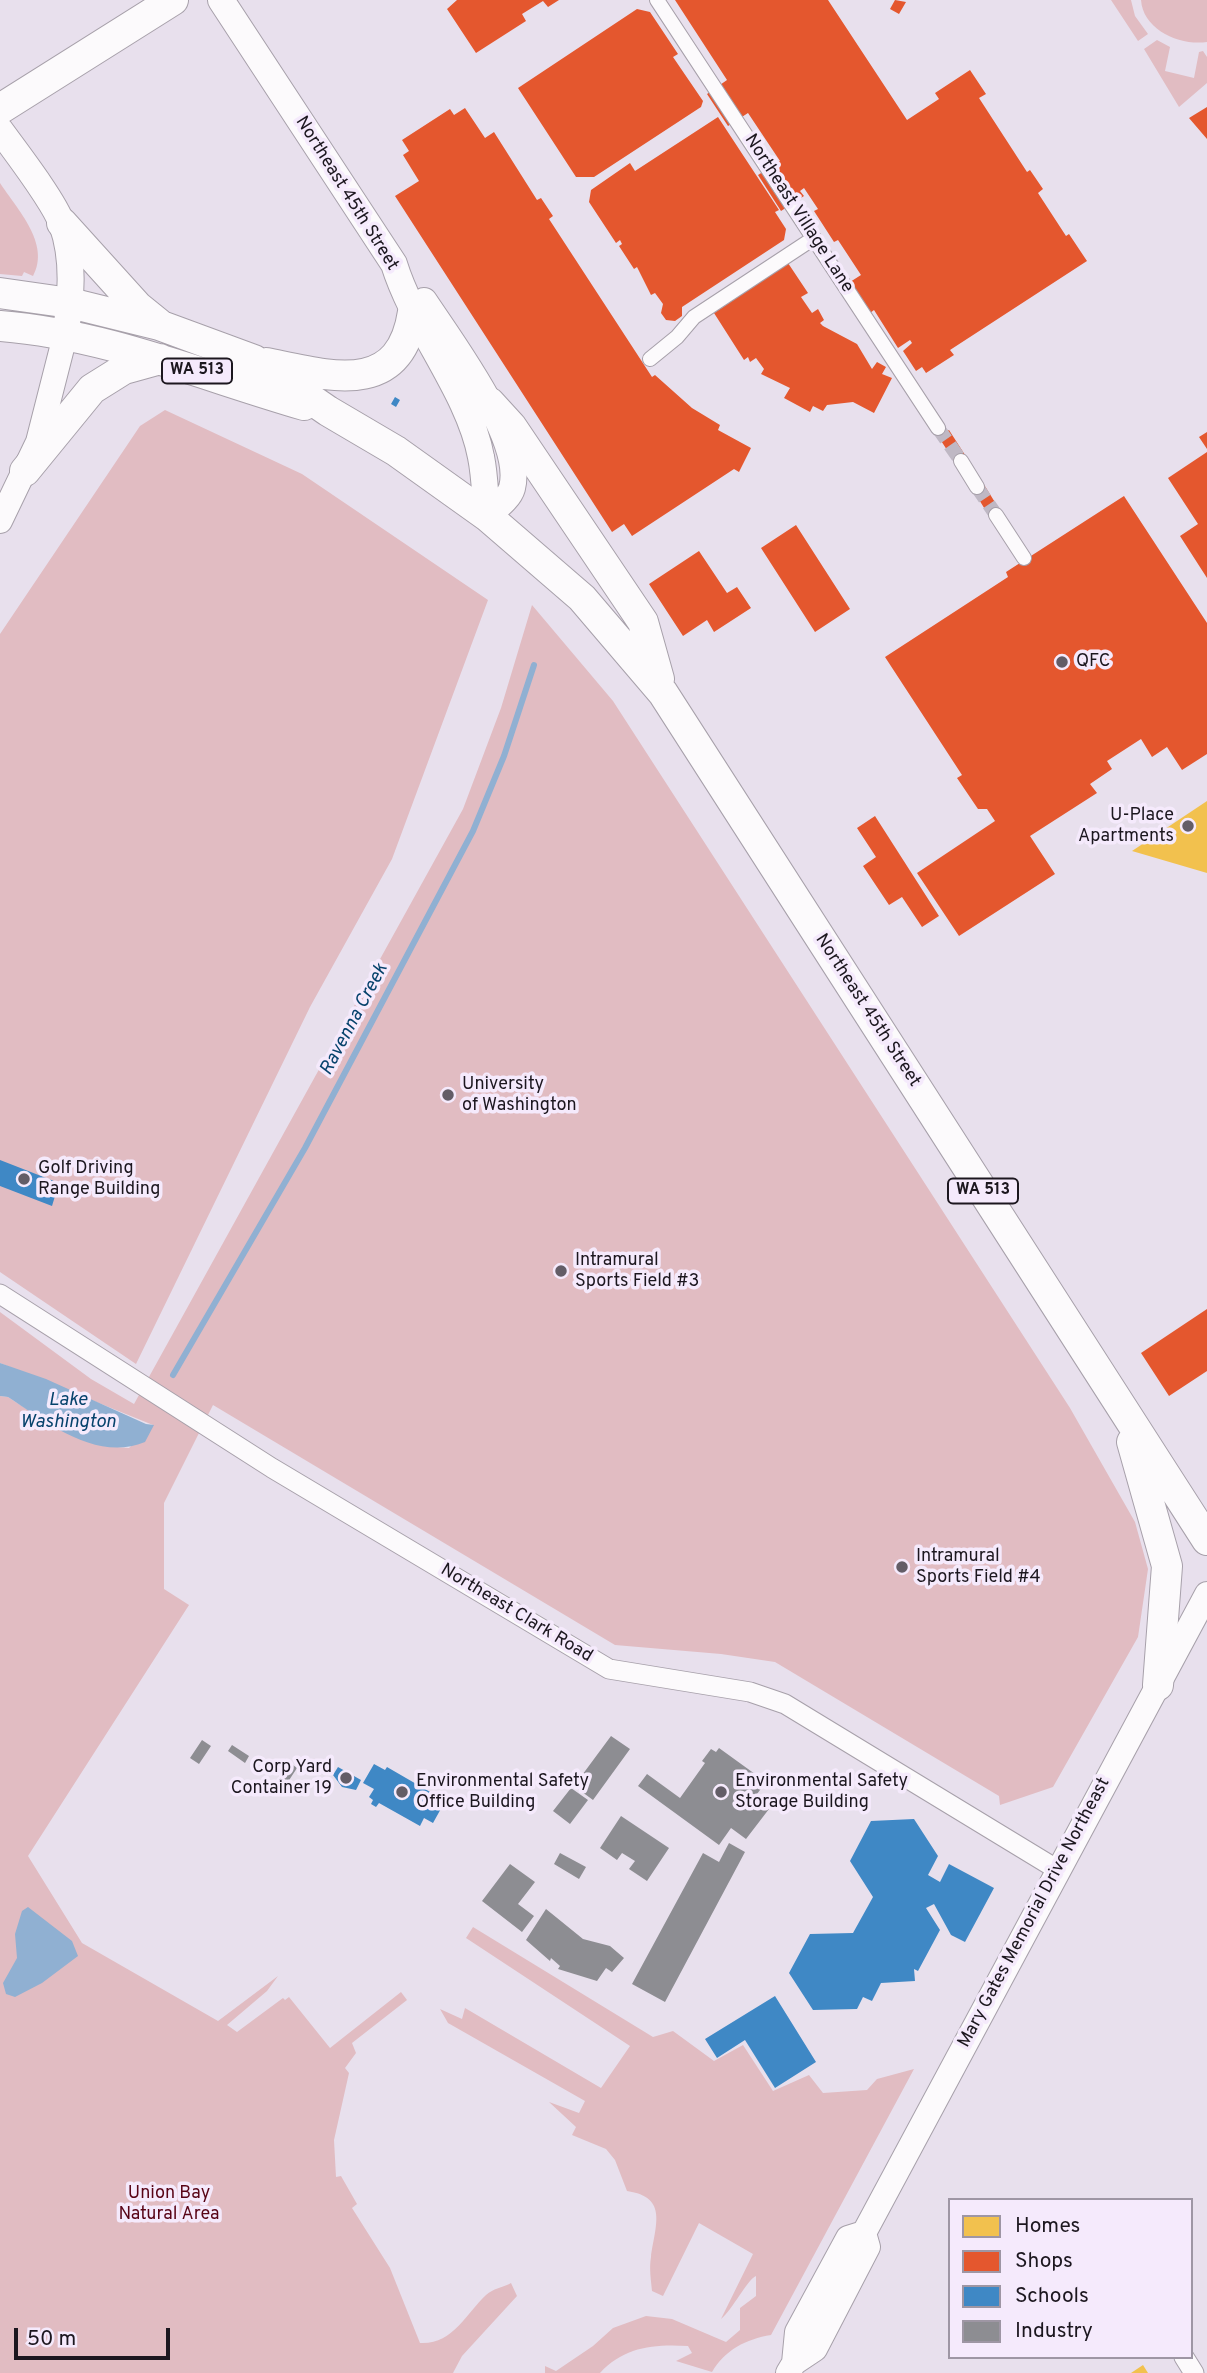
<!DOCTYPE html>
<html>
<head>
<meta charset="utf-8">
<style>
  body { margin:0 }
  #map { position:relative; width:1207px; height:2373px; overflow:hidden; background:#e8e0ed; font-family:Overpass,sans-serif }
  canvas { display:block }
  .legend { position:absolute; left:948px; top:2198px; width:245px; height:161px; box-sizing:border-box; background:#f5eafc; border:2px solid #9e96a4; margin:0; padding:9px 12px; list-style:none; font-size:21px; color:#1c171f }
  .legend li { display:flex; align-items:center; gap:14px; height:35px }
  .legend b { width:35px; border:2px solid #9e96a4 }
  .scale { position:absolute; left:14px; top:2328px; width:156px; height:32px; box-sizing:border-box; border:4px solid #1c171f; border-top:0; padding-left:9px; font-size:21px; line-height:24px; white-space:nowrap; color:#1c171f; -webkit-text-stroke:5px #f5eafc; paint-order:stroke }
</style>
</head>
<body>
<div id="map">
<canvas width="1207" height="2373"></canvas>
<ul class="legend">
<li><b style="height:19px;background:#f2c14e"></b>Homes</li>
<li><b style="height:19px;background:#e4572e"></b>Shops</li>
<li><b style="height:19px;background:#3f88c5"></b>Schools</li>
<li><b style="height:19px;background:#8d8d92"></b>Industry</li>
</ul>
<div class="scale">50 m</div>
</div>
<script>
const g = document.querySelector('canvas').getContext('2d');
g.lineJoin = 'round';
function paint(path, color) { g.fillStyle = color; g.fill(path, 'evenodd'); }
function trace(path, color, width, dash) { g.strokeStyle = color; g.lineWidth = width; g.lineCap = dash ? 'butt' : 'round'; g.setLineDash(dash || []); g.stroke(path); }
function write(font, color, halo, rows, align = 'center') {
  g.font = font + ' Overpass,sans-serif'; g.lineWidth = 7; g.setLineDash([]); g.textBaseline = 'middle'; g.strokeStyle = halo; g.fillStyle = color; for (const [text, x, y, turn = 0] of rows) {
    g.save(); g.translate(x, y); g.rotate((+turn || 0) * Math.PI / 180); g.textAlign = isNaN(turn) ? turn : align; if (halo) g.strokeText(text, 0, 0); g.fillText(text, 0, 0); g.restore();
  }
}
paint(new Path2D(`
  M1111 0H1131L1135 16 1148 34 1138 41Z
  M1141 0H1207V42C1180 46 1143 30 1141 0Z
  M1157 40 1170 47 1165 71 1194 78 1199 52 1203 51 1207 57V83L1179 107 1144 49Z
  M0 183C17 209 51 244 33 276L24 272 22 276 0 274Z
  M165 410 302 474 488 600 392 859 310 1007 136 1364 0 1272V634L140 426Z
  M532 605 613 701 1070 1408 1135 1522 1148 1569 1138 1637 1053 1787 1000 1805 999 1796 775 1662 721 1654 615 1645 213 1405 164 1503V1589L189 1605 28 1856 82 1943 218 2021 278 1976 267 1991 227 2025 237 2032 283 1998 285 2000 289 1997 330 2048 401 1992 407 2000 352 2043 356 2053 345 2068 349 2073 334 2140 336 2177 341 2176 357 2204 352 2208 390 2268 420 2343C452 2345 466 2314 486 2295 492 2289 504 2287 511 2283L517 2296 462 2356 453 2373H0V1396L8 1397C47 1422 80 1446 129 1448L153 1425 0 1363V1312L91 1379 134 1404 463 809 501 708Z
  M473 1927 653 2037 673 2031 714 2061 743 2045 773 2091 809 2075 823 2093 867 2090 877 2079 914 2069 771 2335C746 2339 725 2350 712 2372L676 2361 692 2353 688 2346C653 2344 624 2347 600 2373H545V2366L556 2371 593 2346 613 2328 646 2316 672 2319 726 2342 740 2330V2308L756 2296V2276C747 2280 733 2309 721 2319L753 2254 699 2223 663 2296 652 2291C651 2280 649 2268 651 2257 655 2226 669 2197 627 2191L615 2160 606 2149 572 2135 576 2127 549 2102 579 2113 585 2101 448 2023 440 2009 462 2019 465 2008 601 2088 630 2046 466 1938Z`), '#e1bcc2');
paint(new Path2D(`
  M0 1363 46 1379 146 1424 154 1425 145 1442C96 1462 48 1423 8 1397L0 1396Z
  M28 1907 72 1941 78 1956 42 1983 15 1997 6 1994 3 1983 17 1958 15 1934 22 1911Z`), '#90b0d2');
paint(new Path2D(`
  M1207 801V873L1132 851Z
  M1143 2365 1148 2373H1131Z`), '#f2c14e');
paint(new Path2D(`
  M457 0H559L548 7 543 1 522 14 526 21 476 53 447 9Z
  M675 0H828L907 120 939 99 935 93 970 70 986 94 979 98 1027 172 1030 170 1043 189 1038 193 1066 236 1069 234 1087 261 950 350 954 355 926 373 922 367 916 371 903 351 912 343 910 340 898 348 874 310 870 313 850 282 861 275 838 240 834 242 814 211 818 209 804 188 800 191 804 196 781 211 758 175 780 161 748 113 728 126 707 94 727 80Z
  M895 0 906 2 899 14 890 9Z
  M637 9 650 12 678 54 673 57 703 101 701 107 594 177H576L518 88Z
  M1207 107V139L1189 118Z
  M465 108 485 138 494 132 537 200 541 198 553 216 549 219 652 377 655 375 692 408 720 425 718 430 751 448 739 472 734 469 632 536 624 524 612 532 395 196 419 181 403 155 409 151 402 140 450 109 454 115Z
  M718 117 779 210 775 212 786 229 784 240 682 307V316L675 321 666 320 661 313 663 304 655 293 651 295 637 267 634 269 619 246 622 244 620 240 616 243 589 202 591 190 630 163 635 171Z
  M786 260 808 293 801 297 812 313 818 309 824 320 820 323 823 326 857 344 872 369 877 362 886 367 882 374 892 378 874 413 853 402 827 405 823 411 813 406 810 412 784 398 790 388 761 374 764 369 756 358 750 362 748 357 744 360 714 313 774 272Z
  M949 430 967 458 956 464 938 436Z
  M1207 432V449L1199 437Z
  M1207 452V578L1180 536 1198 524 1168 478Z
  M983 483 1001 512 991 519 973 490Z
  M1124 496 1207 623V754L1182 770 1167 747 1152 757 1141 739 1107 761 1112 769 1090 784 1097 793 1030 836 1055 874 959 936 917 873 995 821 987 809H978L957 778 962 775 885 657 1008 577 1006 572Z
  M796 525 850 609 815 632 761 548Z
  M699 551 727 593 737 587 751 608 714 632 707 620 683 636 649 584Z
  M875 816 939 916 922 927 902 897 889 905 863 866 876 857 857 828Z
  M1207 1309V1371L1169 1396 1141 1353Z`), '#e4572e');
paint(new Path2D(`
  M395 397 400 400 396 407 391 404Z
  M0 1160 59 1183 52 1206 0 1186Z
  M374 1764 385 1770 387 1767 437 1796 435 1800 443 1805 433 1823 424 1818 420 1826 379 1803 376 1807 371 1804 373 1800 369 1797 374 1789 363 1783Z
  M338 1767 361 1780 356 1790 342 1787 333 1775Z
  M914 1819 938 1856 928 1875 940 1882 949 1864 994 1888 965 1942 951 1935 934 1904 926 1908 940 1930 918 1971 914 1969 915 1981 881 1983 872 2001 863 1997 857 2009 813 2010 789 1973 810 1934 853 1933 873 1897 850 1861 871 1821Z
  M775 1996 816 2062 775 2088 745 2040 717 2058 705 2039Z`), '#3f88c5');
paint(new Path2D(`
  M611 1736 630 1749 593 1800 574 1786Z
  M202 1740 211 1746 199 1764 190 1758Z
  M232 1745 249 1756 245 1763 228 1751Z
  M719 1748 766 1782 754 1798 769 1809 746 1839 731 1828 719 1845 638 1786 647 1774 680 1798 705 1763 702 1761 711 1749 716 1752Z
  M290 1763 297 1768 282 1791 275 1786Z
  M571 1788 588 1800 570 1824 553 1811Z
  M621 1816 669 1848 647 1881 629 1869 635 1861 622 1853 617 1860 600 1848Z
  M729 1843 745 1852 665 2002 632 1984 703 1853 719 1862Z
  M560 1853 586 1867 579 1879 554 1864Z
  M510 1864 535 1882 518 1904 534 1916 522 1932 482 1901Z
  M546 1909 583 1939 610 1946 624 1958 612 1972 606 1968 597 1981 558 1969 560 1966 551 1958 550 1961 526 1940Z`), '#8d8d92');
trace(new Path2D(`
  M173 1375 305 1148 473 831 504 756 534 665`), '#90b0d2', 6);
trace(new Path2D(`
  M938 428 961 461
  M977 487 996 515`), '#bfb8c4', 14, [14, 7]);
const pedestrian = new Path2D(`
  M657 0 938 428
  M650 359 677 337 694 317 814 238
  M961 461 977 487
  M996 515 1024 558`);
const minor = new Path2D(`
  M0 1294 272 1468 609 1669 750 1692 785 1704 1058 1870
  M1184 2357 1194 2373`);
const tertiary = new Path2D(`
  M0 521 38 442 65 336
  M794 2363 815 2349 868 2247 864 2233
  M788 2373 794 2363 797 2332 848 2238 864 2233 1207 1594`);
const secondary = new Path2D(`
  M221 0 394 264C414 329 469 392 481 457 485 476 485 497 487 516
  M0 130C16 152 54 201 62 224 75 260 71 300 65 336
  M424 301C451 342 525 440 512 488 509 499 494 509 487 516`);
const primary = new Path2D(`
  M0 109 173 0
  M62 223 138 307 159 324
  M0 293 70 303 159 325 254 360 328 411 396 451 487 516 582 598 663 693 1207 1540
  M0 326C104 334 204 376 304 405
  M266 363C330 376 400 398 413 312
  M490 403 511 426 643 622 659 679
  M25 471 92 389 124 369 160 359
  M1132 1442 1167 1566 1158 1685`);
trace(pedestrian, '#a7a0aa', 16);
trace(minor, '#a7a0aa', 21);
trace(tertiary, '#a7a0aa', 26);
trace(secondary, '#a7a0aa', 28);
trace(primary, '#a7a0aa', 32);
trace(pedestrian, '#fcfafc', 14);
trace(minor, '#fcfafc', 19);
trace(tertiary, '#fcfafc', 24);
trace(secondary, '#fcfafc', 26);
trace(primary, '#fcfafc', 30);
for (const [x, y, r, color] of [
  [1062,662,7,"#635d67"],
  [1188,826,7,"#635d67"],
  [448,1095,7,"#635d67"],
  [24,1179,7,"#635d67"],
  [561,1271,7,"#635d67"],
  [902,1567,7,"#635d67"],
  [346,1778,7,"#635d67"],
  [402,1792,7,"#635d67"],
  [721,1792,7,"#635d67"]
]) { const dot = new Path2D(); dot.arc(x, y, r, 0, 2 * Math.PI); g.fillStyle = color; g.fill(dot); trace(dot, '#f5eafc', 2.5); }
for (const [x, y, w] of [
  [197,371,70],
  [983,1191,70]
]) { const box = new Path2D(); box.roundRect(x - w / 2, y - 12.5, w, 25, 5); g.fillStyle = '#f5eafc'; g.fill(box); trace(box, '#1c171f', 2); }
write('bold 16px', '#1c171f', null, [
  ["WA 513",197,371],
  ["WA 513",983,1191]
]);
write('18px', '#1c171f', '#f5eafc', [
  ["Northeast 45th Street",346,194,58],
  ["Northeast Village Lane",798,214,57],
  ["Northeast 45th Street",867,1011,57],
  ["Northeast Clark Road",516,1614,31],
  ["Mary Gates Memorial Drive Northeast",1035,1913,-62]
]);
write('18px', '#1c171f', '#f5eafc', [
  ["QFC",1076,662],
  ["U-Place",1174,816,"right"],
  ["Apartments",1174,837,"right"],
  ["University",462,1085],
  ["of Washington",462,1106],
  ["Golf Driving",38,1169],
  ["Range Building",38,1190],
  ["Intramural",575,1261],
  ["Sports Field #3",575,1282],
  ["Intramural",916,1557],
  ["Sports Field #4",916,1578],
  ["Corp Yard",332,1768,"right"],
  ["Container 19",332,1789,"right"],
  ["Environmental Safety",416,1782],
  ["Office Building",416,1803],
  ["Environmental Safety",735,1782],
  ["Storage Building",735,1803]
], 'left');
write('18px', '#580416', '#f5eafc', [
  ["Union Bay",169,2194],
  ["Natural Area",169,2215]
]);
write('italic 19px', '#06426c', '#f5eafc', [
  ["Ravenna Creek",355,1020,-62],
  ["Lake",68,1401],
  ["Washington",68,1423]
]);
</script>
</body>
</html>
